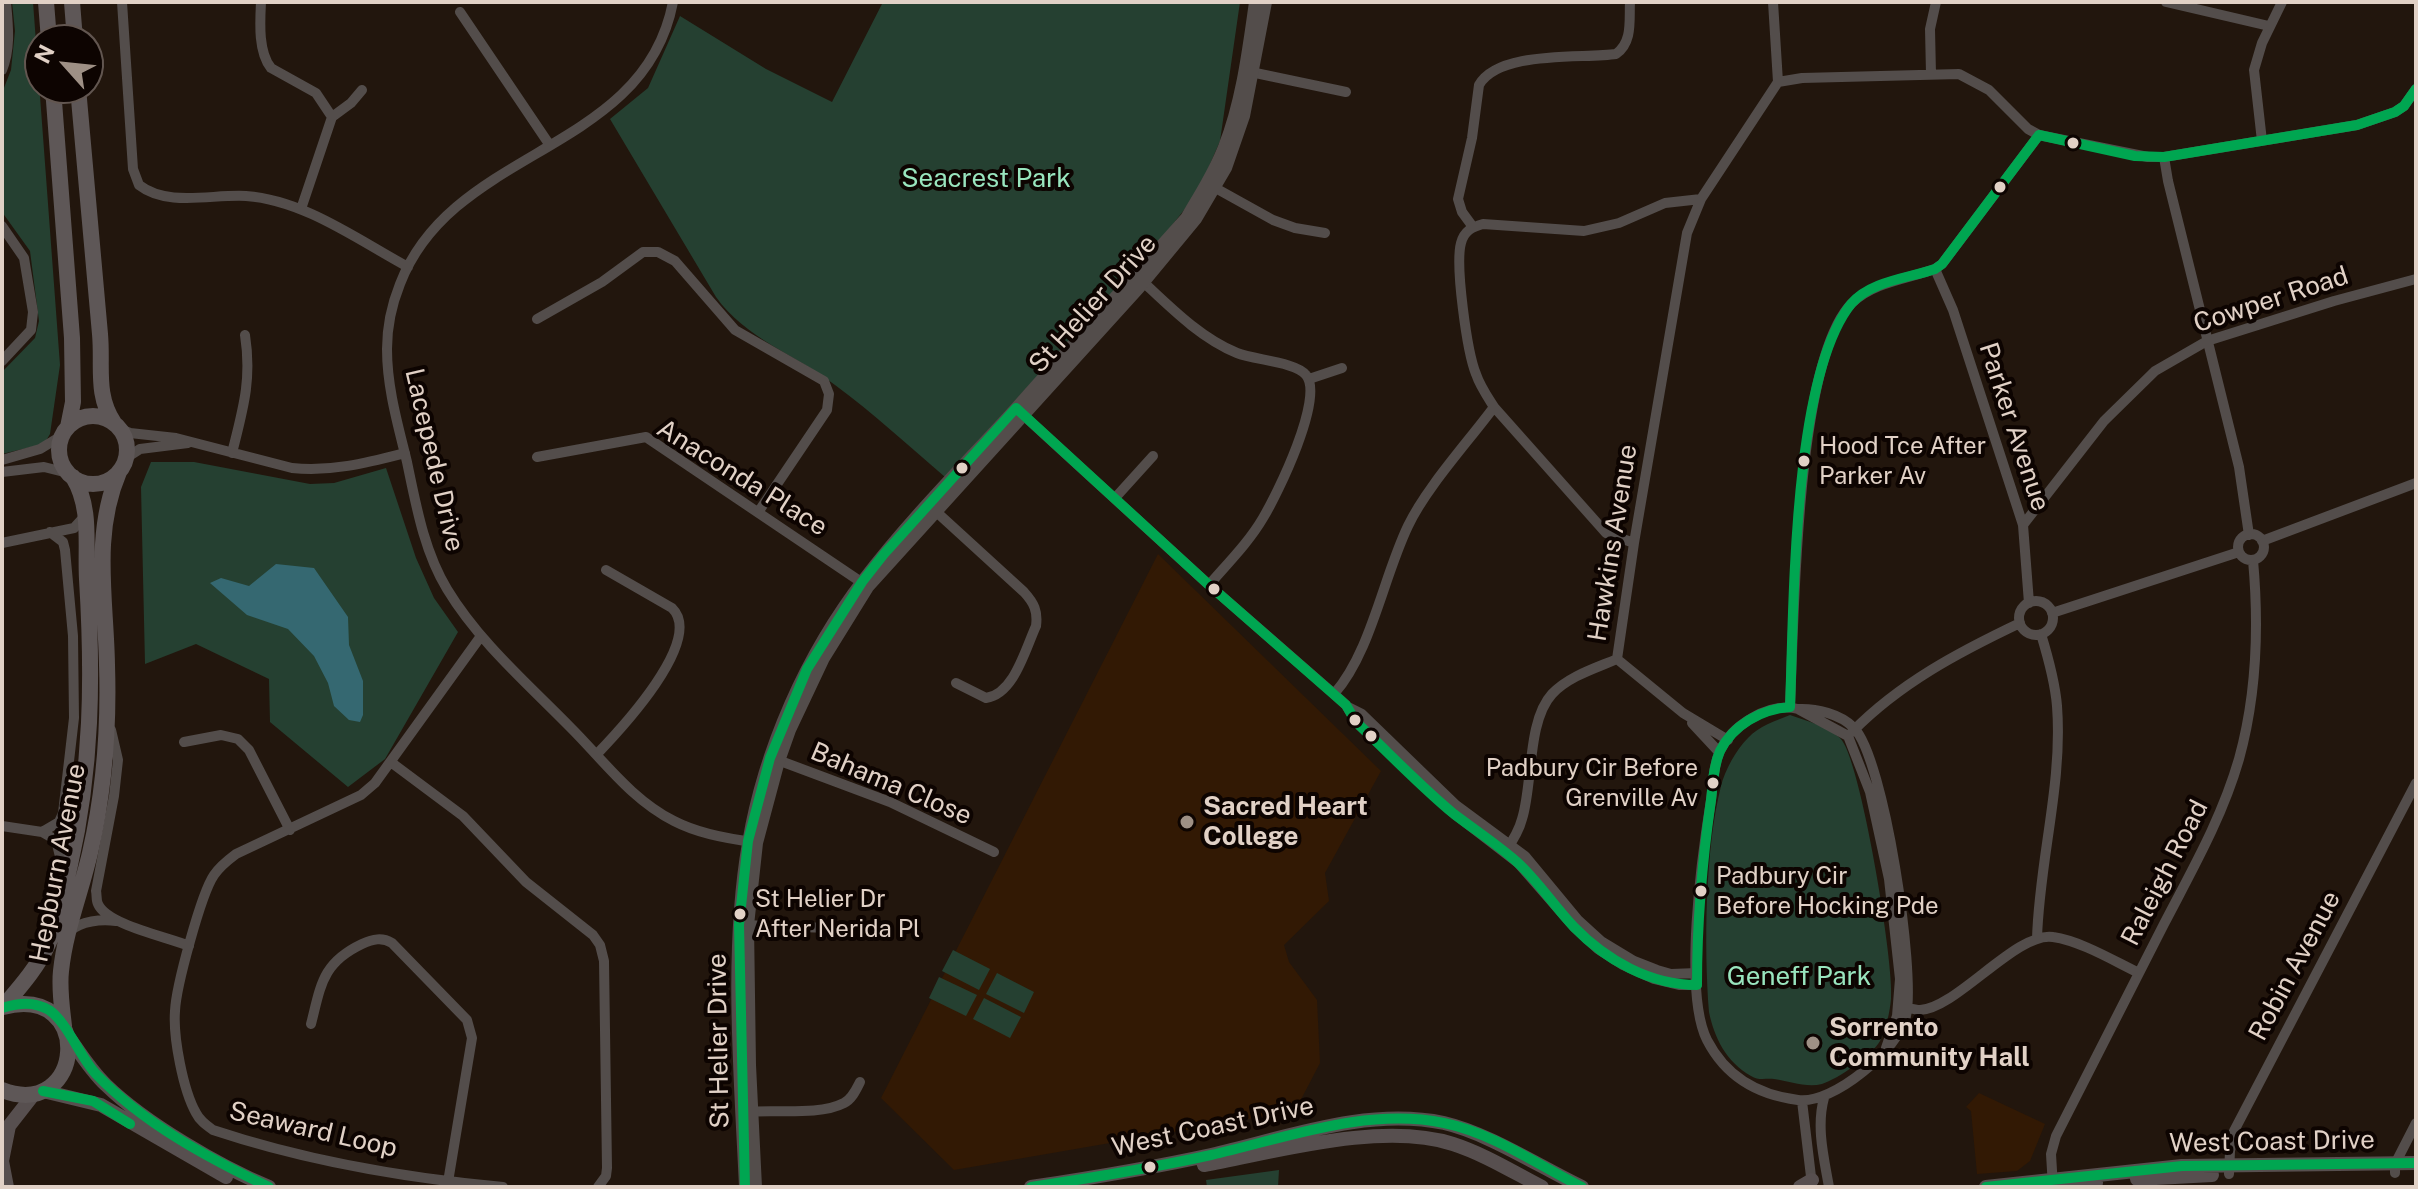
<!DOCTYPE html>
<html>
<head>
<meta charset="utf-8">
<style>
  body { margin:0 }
  #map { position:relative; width:2418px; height:1189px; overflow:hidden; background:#22160d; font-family:"Public Sans",sans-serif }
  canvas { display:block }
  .frame { position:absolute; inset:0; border:4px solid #e1d1c6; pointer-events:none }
  .north { position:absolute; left:24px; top:24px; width:80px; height:80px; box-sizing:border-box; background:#0d0401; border:2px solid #625650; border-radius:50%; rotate:297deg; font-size:22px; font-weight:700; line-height:32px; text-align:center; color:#e1d1c6 }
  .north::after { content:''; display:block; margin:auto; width:28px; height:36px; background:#9e9085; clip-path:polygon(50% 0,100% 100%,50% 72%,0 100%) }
</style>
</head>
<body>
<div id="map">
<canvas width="2418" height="1189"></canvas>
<div class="frame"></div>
<div class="north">N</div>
</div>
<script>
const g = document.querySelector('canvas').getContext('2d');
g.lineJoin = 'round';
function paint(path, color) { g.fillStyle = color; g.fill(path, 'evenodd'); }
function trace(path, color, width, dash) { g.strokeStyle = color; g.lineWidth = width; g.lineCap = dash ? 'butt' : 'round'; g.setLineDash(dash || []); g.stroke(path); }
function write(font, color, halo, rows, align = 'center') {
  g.font = font + ' "Public Sans",sans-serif'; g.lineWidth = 8; g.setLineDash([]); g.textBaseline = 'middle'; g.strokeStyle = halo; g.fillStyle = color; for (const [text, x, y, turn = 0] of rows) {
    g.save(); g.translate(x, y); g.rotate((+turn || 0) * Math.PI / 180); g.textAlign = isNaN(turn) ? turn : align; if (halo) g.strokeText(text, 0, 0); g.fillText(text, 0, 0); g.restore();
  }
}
paint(new Path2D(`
  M1158 554 1381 771 1325 873 1329 901 1284 945 1289 962 1317 1000 1320 1063 1295 1111 954 1170 881 1098Z
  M1979 1093 2045 1124 2030 1161 2017 1171 1977 1174 1971 1111 1966 1107Z`), '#321904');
paint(new Path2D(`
  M12 2H33L60 365 50 434 44 444 2 454V372L35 338 39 321 30 251 2 212V93L11 70 15 31Z
  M883 2H1240L1220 141 1198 192 1152 251 945 477C909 446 873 413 835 385 796 355 745 338 716 297L610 119 648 88 680 16 766 69 832 102Z
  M151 462H194L310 484 334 483 386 468 416 558 434 598 458 632 385 759 348 787 270 722 269 679 196 644 145 664 141 487Z
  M1790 715C1807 721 1827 726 1840 738 1860 755 1895 967 1891 999 1890 1011 1886 1030 1880 1041 1872 1055 1838 1079 1822 1084 1806 1088 1790 1081 1774 1079 1765 1078 1759 1081 1751 1076 1726 1062 1714 1037 1709 1012 1704 946 1705 849 1721 786 1725 770 1736 750 1748 738 1759 726 1775 721 1790 715Z
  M953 950 990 969 979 990 942 971Z
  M997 973 1034 992 1024 1013 986 994Z
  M939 977 977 995 966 1016 929 998Z
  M984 998 1021 1017 1010 1038 973 1019Z
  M1279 1170 1278 1187H1207L1206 1180Z`), '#254031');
paint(new Path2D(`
  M276 564 314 568 348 617 349 645 363 681V715L360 722 349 720 334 706 328 683 314 656 288 629 247 615 210 583 221 578 249 586Z`), '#356871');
trace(new Path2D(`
  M122 2 133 169 139 185C167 207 212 194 246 196 304 200 358 240 408 267
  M261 2C260 22 258 52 271 68L316 93 332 117 301 209
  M673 2C644 154 453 146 400 284 392 304 387 328 387 349 387 388 398 425 407 462 416 505 424 551 447 589 479 642 528 684 571 728 604 761 632 800 674 821 699 834 728 839 755 842
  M1773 2 1778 82
  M2166 2 2269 26
  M460 12 549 144
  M2 70C11 48 8 25 6 2
  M1246 71 1346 92
  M1931 74 1930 29 1936 2
  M332 117 351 103 362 90
  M2262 141 2254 70 2262 43 2282 2
  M2164 157 2168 181 2239 467 2249 535
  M1210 185 1273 220 1295 228 1325 233
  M2 226 24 258 33 312 31 330 2 361
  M1473 227 1462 212 1458 199 1472 138 1479 85C1499 50 1582 59 1616 54 1633 42 1629 20 1630 2
  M1935 269 1953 310 2023 525 2029 603
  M1140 279C1169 306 1200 338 1237 353 1254 360 1296 362 1306 375 1325 397 1277 495 1263 518 1249 542 1228 563 1209 585
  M537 319 602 282 643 252H658L675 261 735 330 824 381 829 394 827 410 759 511
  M1309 379 1342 368
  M1494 407 1606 533 1634 543
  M1020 412 1209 585 1334 694 1346 705 1356 722 1452 812 1518 863 1574 927 1598 949 1623 965 1654 979 1679 985H1697
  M120 429 130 433 176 438 292 468C332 472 366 463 405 453
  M232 453C243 409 252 380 245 335
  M537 457 646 437 867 586
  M126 458 140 449 188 443
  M2 460 40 449 63 435
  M2 472 44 467 68 473
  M1115 498 1153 456
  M931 507 1024 592C1034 603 1038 611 1036 626 1025 650 1014 694 986 698L956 683
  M2023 525 2104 421 2155 371 2207 341 2334 301 2416 279
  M2238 547a13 13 0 1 1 26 0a13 13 0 1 1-26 0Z
  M2262 541 2416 483
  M2 543 74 528 85 516
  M2019 618a17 17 0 1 1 34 0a17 17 0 1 1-34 0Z
  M2052 613 2239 552
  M481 636 375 783 361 795 236 854C228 860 220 866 214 875 201 894 176 987 175 1011 173 1037 183 1090 196 1113 200 1121 206 1125 213 1130 306 1161 406 1178 503 1187
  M1617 659 1683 713 1728 740
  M1334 694C1371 652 1383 578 1408 526 1426 488 1468 442 1494 407 1487 396 1480 386 1476 374 1467 352 1455 265 1461 243 1464 231 1472 227 1483 224L1584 231 1619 223 1665 203 1701 199 1778 82 1802 78 1959 74 1989 90 2028 129 2039 135 2148 157H2164L2357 125 2395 112 2404 106 2416 89
  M1348 707 1362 714 1456 805 1525 856 1578 920 1601 941 1634 961 1657 970 1671 974 1697 973
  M1790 707C1794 622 1795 360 1852 303 1874 282 1907 279 1935 269L1942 264 2039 135
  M1798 709C1815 708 1841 714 1854 728 1884 758 1916 972 1906 1016 1900 1048 1833 1105 1798 1100 1758 1095 1726 1077 1707 1040 1683 992 1702 855 1711 800 1713 785 1713 767 1719 753 1731 725 1769 702 1798 709L1848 736 1870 792 1889 879 1900 979 1897 1016 1886 1048
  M1692 723 1719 752
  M111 730 118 760 114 796 96 891C97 895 96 900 98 904 107 925 168 937 189 946
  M1852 732C1900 683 1959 652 2020 623
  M184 742 221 735 238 739 249 750 290 830
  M597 754C620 730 705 640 672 608L606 570
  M775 759 890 802 994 852
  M392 763 463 816 526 882 593 935 600 945 604 961 607 1168 606 1176 598 1187
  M2 826 42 832 56 840 64 873
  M42 832 59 822 63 813 74 718 73 636 65 550 63 542 50 532
  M1505 852C1512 842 1519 831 1522 819 1533 785 1527 721 1552 694 1569 676 1596 668 1617 659L1634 543 1687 233 1701 199
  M743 925 829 928
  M70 931C81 921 101 919 116 921
  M2037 939C2039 861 2063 784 2057 706 2055 681 2048 657 2041 634
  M1901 1006C1907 1007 1914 1010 1920 1010 1956 1009 2017 931 2053 937 2081 941 2114 961 2139 973
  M311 1024C321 985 322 963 362 944 373 939 382 937 392 943L467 1020 472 1038 448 1182
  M1824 1098C1816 1127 1824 1158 1829 1187
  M1802 1101 1812 1185
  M746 1112C774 1109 819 1116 844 1103 852 1099 856 1090 860 1082
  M2395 1173V1164L2416 1123
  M2229 1174 2230 1151 2234 1131 2416 783
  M2053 1187 2051 1154 2056 1136C2092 1065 2128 995 2164 924 2192 870 2222 818 2239 759 2257 694 2259 626 2253 560`), '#534d4b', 10);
trace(new Path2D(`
  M745 1187C740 1076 729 952 748 843 764 749 806 654 864 579 910 519 965 464 1016 408 1073 345 1129 281 1186 218 1200 195 1214 172 1224 147 1242 101 1248 51 1255 2
  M756 1187 750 1065 748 925 757 843 779 761 790 730 824 658 868 587 1139 288 1196 219 1226 168 1244 116 1266 2`), '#534d4b', 12);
trace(new Path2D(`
  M68 1036C80 1053 91 1071 106 1085 145 1123 219 1166 269 1187
  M43 1091 101 1105 226 1177
  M2 1161 9 1126 34 1094
  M2 1161 7 1187
  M1204 1165C1276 1152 1382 1121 1453 1144 1484 1154 1513 1172 1542 1187
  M2137 1179 2212 1175
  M1031 1187C1091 1178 1151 1168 1211 1155 1286 1138 1366 1107 1444 1123 1488 1133 1540 1167 1582 1187
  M1800 1187 1812 1180
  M1986 1187 2182 1166 2416 1163
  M2065 1187 2096 1183`), '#574f4f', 14);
trace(new Path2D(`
  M46 2 49 40
  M72 2 75 40
  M53 88 72 338 73 402 68 427
  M78 88C85 170 92 252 100 334 103 367 95 394 114 423
  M59 450a34 34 0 1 1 68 0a34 34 0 1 1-68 0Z
  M3 1007C21 986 38 967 49 942 59 918 64 890 70 865 92 768 93 678 87 579 85 544 92 508 73 477
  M64 1026C62 1008 59 989 61 971 65 931 81 892 90 853 104 792 109 727 107 665 106 599 92 535 119 472
  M2 1090C84 1122 96 983 3 1007`), '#5e5757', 16);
trace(new Path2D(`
  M2039 135 2135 156 2164 157 2357 125 2395 112 2404 106 2416 89
  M1790 707C1794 610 1792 378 1851 304 1870 281 1909 278 1935 269L1942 264 2039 135
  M2 1008C19 1003 33 1001 49 1010 67 1022 80 1057 96 1074 143 1123 208 1158 269 1187
  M43 1091 93 1101 130 1124
  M745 1187 739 925 748 841 770 758 807 669 862 582 884 554 1016 408 1209 585 1346 705 1356 722C1388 752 1420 786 1454 814 1475 830 1498 845 1517 862 1538 881 1554 906 1574 927 1606 960 1650 985 1697 985 1697 922 1702 862 1711 800 1713 784 1713 767 1720 751 1733 725 1761 709 1790 707
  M1031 1187C1091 1178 1152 1168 1211 1155 1286 1138 1366 1107 1444 1123 1493 1133 1538 1165 1582 1187
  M1986 1187 2182 1166 2416 1163`), '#00a651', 10);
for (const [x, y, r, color] of [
  [2073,143,7,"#e1d1c6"],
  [2000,187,7,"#e1d1c6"],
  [1804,461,7,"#e1d1c6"],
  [962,468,7,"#e1d1c6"],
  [1214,589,7,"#e1d1c6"],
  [1355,720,7,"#e1d1c6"],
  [1371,736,7,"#e1d1c6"],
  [1713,783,7,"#e1d1c6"],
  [1187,822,8,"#9e9085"],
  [1701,891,7,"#e1d1c6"],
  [740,914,7,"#e1d1c6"],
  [1813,1043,8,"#9e9085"],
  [1150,1167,7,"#e1d1c6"]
]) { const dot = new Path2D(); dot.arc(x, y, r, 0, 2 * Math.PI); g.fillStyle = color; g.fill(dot); trace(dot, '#0d0401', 3); }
write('24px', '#e1d1c6', '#0d0401', [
  ["Hood Tce After",1819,447],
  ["Parker Av",1819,477],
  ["Padbury Cir Before",1698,769,"right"],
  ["Grenville Av",1698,799,"right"],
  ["Padbury Cir",1716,877],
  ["Before Hocking Pde",1716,907],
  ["St Helier Dr",755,900],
  ["After Nerida Pl",755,930]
], 'left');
write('26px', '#99e5be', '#0d0401', [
  ["Seacrest Park",986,179],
  ["Geneff Park",1799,977]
]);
write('26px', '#e1d1c6', '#0d0401', [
  ["Cowper Road",2271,300,-18],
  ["St Helier Drive",1093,304,-48],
  ["Parker Avenue",2014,427,72],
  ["Lacepede Drive",434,460,77],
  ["Anaconda Place",742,478,32],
  ["Hawkins Avenue",1613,543,-81],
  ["Bahama Close",891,784,23],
  ["Hepburn Avenue",58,863,-79],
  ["Raleigh Road",2165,873,-63],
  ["Robin Avenue",2295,966,-62],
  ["St Helier Drive",719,1041,-91],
  ["West Coast Drive",1213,1127,-12],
  ["Seaward Loop",313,1130,13],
  ["West Coast Drive",2272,1142,-1]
]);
write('bold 26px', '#e1d1c6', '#0d0401', [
  ["Sacred Heart",1203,807],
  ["College",1203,837],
  ["Sorrento",1829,1028],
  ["Community Hall",1829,1058]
], 'left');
</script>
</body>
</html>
